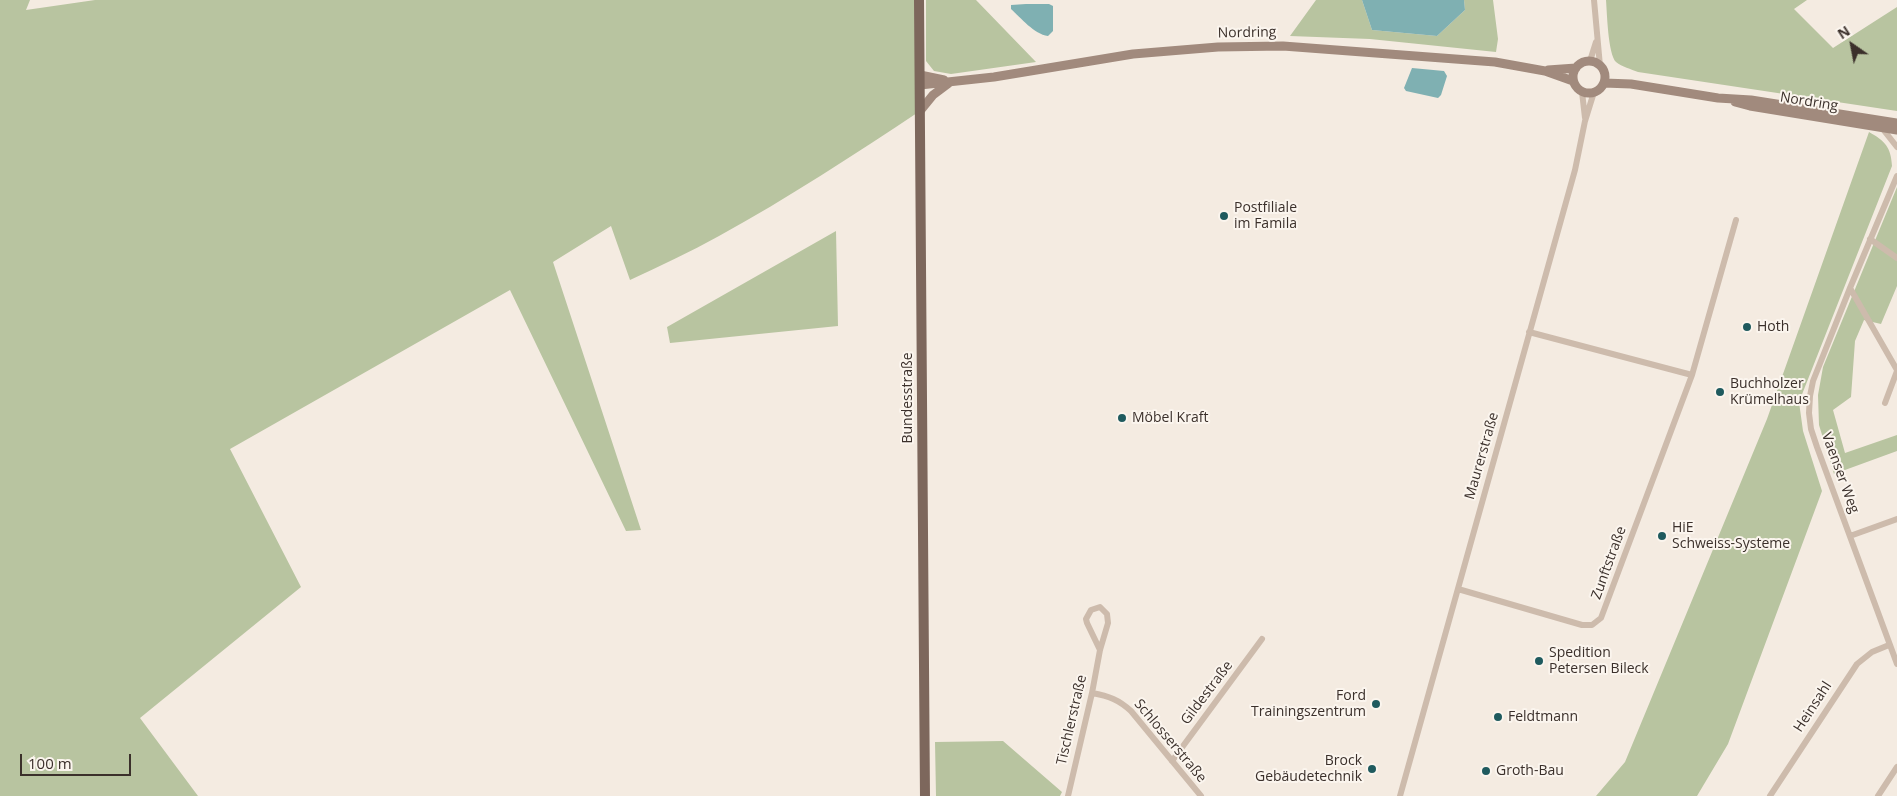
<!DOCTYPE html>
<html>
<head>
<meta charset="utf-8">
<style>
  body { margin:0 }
  #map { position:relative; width:1897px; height:796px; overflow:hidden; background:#f4ebe1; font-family:"Open Sans",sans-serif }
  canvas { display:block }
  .north { position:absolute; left:1827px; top:20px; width:50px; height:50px; -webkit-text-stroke:4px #fbf5ee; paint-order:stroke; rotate:327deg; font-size:14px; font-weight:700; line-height:20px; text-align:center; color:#3b302b }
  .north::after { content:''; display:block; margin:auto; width:18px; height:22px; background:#3b302b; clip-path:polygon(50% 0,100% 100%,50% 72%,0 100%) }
  .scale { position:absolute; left:20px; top:754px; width:111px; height:22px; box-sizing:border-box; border:2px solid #3b302b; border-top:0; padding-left:6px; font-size:15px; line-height:18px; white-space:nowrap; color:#3b302b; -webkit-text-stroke:4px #fbf5ee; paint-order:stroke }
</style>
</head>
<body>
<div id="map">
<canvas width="1897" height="796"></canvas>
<div class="north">N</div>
<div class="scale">100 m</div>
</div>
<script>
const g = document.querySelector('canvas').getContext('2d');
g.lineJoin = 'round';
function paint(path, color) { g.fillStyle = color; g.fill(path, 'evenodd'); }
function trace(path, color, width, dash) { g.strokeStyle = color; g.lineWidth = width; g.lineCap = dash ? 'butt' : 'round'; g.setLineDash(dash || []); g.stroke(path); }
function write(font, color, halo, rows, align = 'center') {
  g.font = font + ' "Open Sans",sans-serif'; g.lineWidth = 4; g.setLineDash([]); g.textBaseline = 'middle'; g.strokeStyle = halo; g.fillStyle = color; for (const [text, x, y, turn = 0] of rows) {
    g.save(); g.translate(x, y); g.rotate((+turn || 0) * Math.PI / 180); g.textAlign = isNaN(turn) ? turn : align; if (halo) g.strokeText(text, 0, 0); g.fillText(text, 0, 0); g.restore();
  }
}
paint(new Path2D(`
  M0 0H30L26 10 95 0H919L920 111C854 155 788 198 719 236 690 252 660 266 630 280L611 226 553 262 641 530 626 531 510 290 230 449 301 587 140 718 198 796H0Z
  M926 0H976L1036 62 951 74 934 71 926 61Z
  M1316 0H1362L1372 30 1437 36 1465 10 1464 0H1493L1498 39 1496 52 1370 39 1290 36Z
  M1606 0H1807L1794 9 1833 48 1897 7V111L1638 72C1631 69 1622 67 1616 62 1608 54 1607 13 1606 0Z
  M1869 132C1885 141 1891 147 1892 166L1799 402 1803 431 1822 491 1728 744 1697 796H1596L1625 762 1767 419Z
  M1897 187V286L1881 324 1864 320 1855 341 1851 397 1833 410 1845 453 1897 435V451L1834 474 1819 425 1818 395 1823 367Z
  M836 231 838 326 670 343 667 327Z
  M1003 741 1062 792 1060 796H936L935 742Z`), '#b8c4a0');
paint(new Path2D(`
  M1362 0H1464L1465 10 1437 36 1372 30Z
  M1026 4H1049L1053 6V31L1048 36C1034 34 1021 18 1011 9V5Z
  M1412 68 1444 71 1447 76 1441 95 1438 98 1406 91 1404 88Z`), '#7fb0b2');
trace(new Path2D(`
  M1594 0 1600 66
  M1590 61 1596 42
  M1582 92 1585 118
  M1882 128 1897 147
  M1897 176 1850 288 1813 381 1810 396 1809 413 1811 429 1817 447 1897 664
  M1870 239 1897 258
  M1850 288 1897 370
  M1692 375 1736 220
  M1885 403 1897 371
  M1850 536 1897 519
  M1458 589 1582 625H1592L1601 618 1692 375 1529 332
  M1092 693C1109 696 1119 700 1131 711L1201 796
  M1172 761 1262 639
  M1068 796 1092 693 1100 650 1108 623 1107 614 1100 607 1091 610 1086 619 1087 623 1100 650
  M1400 796 1575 170 1585 121 1594 92
  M1770 796 1857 664 1872 652 1889 645
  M1878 796 1897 767`), '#cdbbac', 6);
trace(new Path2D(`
  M1573 77a16 16 0 1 1 32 0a16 16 0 1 1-32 0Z
  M1548 70 1576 68
  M920 75 944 80
  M1604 83 1631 84 1718 98 1751 100 1897 123
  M920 85 994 77 1133 54 1218 47 1283 46 1495 62 1545 71 1573 81
  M1735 102 1750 106 1897 130
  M920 111 933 95 949 83`), '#a18a7d', 9);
trace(new Path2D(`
  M919 0 925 796`), '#7d675c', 10);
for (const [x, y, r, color] of [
  [1224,216,5,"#1f5a5e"],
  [1747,327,5,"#1f5a5e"],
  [1720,392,5,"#1f5a5e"],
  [1122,418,5,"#1f5a5e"],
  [1662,536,5,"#1f5a5e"],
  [1539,661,5,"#1f5a5e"],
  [1376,704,5,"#1f5a5e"],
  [1498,717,5,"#1f5a5e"],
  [1372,769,5,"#1f5a5e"],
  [1486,771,5,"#1f5a5e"]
]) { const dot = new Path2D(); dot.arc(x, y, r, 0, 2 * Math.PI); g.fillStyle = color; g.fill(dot); trace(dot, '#fbf5ee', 2); }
write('14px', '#3b302b', '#fbf5ee', [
  ["Nordring",1247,33,-1],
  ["Nordring",1809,102,9],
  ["Bundesstraße",908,398,-90],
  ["Maurerstraße",1482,456,-74],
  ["Vaenser Weg",1840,473,70],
  ["Zunftstraße",1609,563,-70],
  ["Gildestraße",1207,693,-53],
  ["Heinsahl",1813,707,-57],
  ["Tischlerstraße",1072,720,-77],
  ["Schlosserstraße",1170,741,50]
]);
write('14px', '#3b302b', '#fbf5ee', [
  ["Postfiliale",1234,208],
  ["im Famila",1234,224],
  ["Hoth",1757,327],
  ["Buchholzer",1730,384],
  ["Krümelhaus",1730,400],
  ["Möbel Kraft",1132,418],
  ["HiE",1672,528],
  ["Schweiss-Systeme",1672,544],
  ["Spedition",1549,653],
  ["Petersen Bileck",1549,669],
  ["Ford",1366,696,"right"],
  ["Trainingszentrum",1366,712,"right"],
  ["Feldtmann",1508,717],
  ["Brock",1362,761,"right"],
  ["Gebäudetechnik",1362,777,"right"],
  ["Groth-Bau",1496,771]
], 'left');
</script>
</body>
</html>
